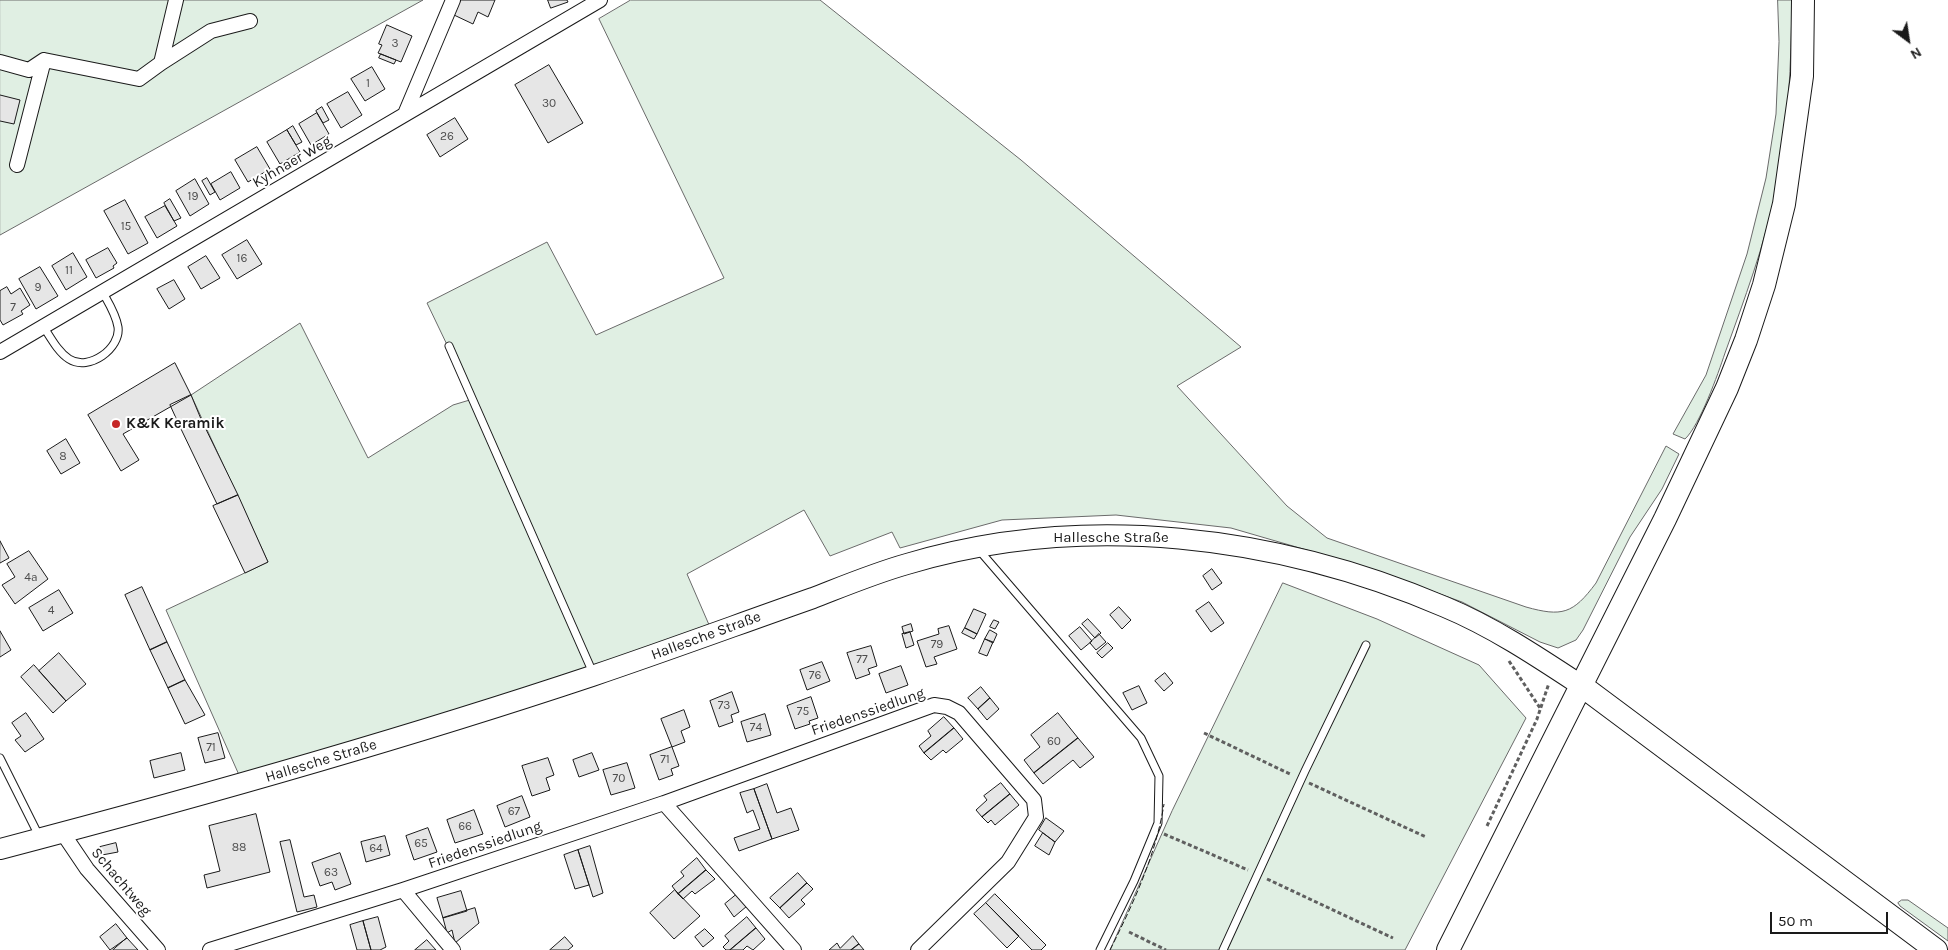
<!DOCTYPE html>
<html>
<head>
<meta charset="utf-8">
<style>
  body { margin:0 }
  #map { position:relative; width:1948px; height:950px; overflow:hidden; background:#fff; font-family:Karla,sans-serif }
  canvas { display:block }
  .north { position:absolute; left:1883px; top:15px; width:50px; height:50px; -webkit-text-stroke:4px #fff; paint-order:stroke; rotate:149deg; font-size:14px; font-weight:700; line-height:20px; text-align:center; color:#1a1a1a }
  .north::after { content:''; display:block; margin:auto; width:18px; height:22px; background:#1a1a1a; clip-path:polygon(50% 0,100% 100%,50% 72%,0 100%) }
  .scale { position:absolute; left:1770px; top:912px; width:118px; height:22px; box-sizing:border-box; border:2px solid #1a1a1a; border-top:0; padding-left:6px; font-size:15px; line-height:18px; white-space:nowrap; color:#1a1a1a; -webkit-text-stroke:4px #fff; paint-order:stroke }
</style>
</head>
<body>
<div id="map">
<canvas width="1948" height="950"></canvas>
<div class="north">N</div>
<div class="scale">50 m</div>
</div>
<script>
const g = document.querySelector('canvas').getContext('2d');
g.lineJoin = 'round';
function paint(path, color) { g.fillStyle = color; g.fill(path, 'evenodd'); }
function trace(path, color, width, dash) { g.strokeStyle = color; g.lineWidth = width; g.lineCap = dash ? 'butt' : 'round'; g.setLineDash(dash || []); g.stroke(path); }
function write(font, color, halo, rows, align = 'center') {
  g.font = font + ' Karla,sans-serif'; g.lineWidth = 4; g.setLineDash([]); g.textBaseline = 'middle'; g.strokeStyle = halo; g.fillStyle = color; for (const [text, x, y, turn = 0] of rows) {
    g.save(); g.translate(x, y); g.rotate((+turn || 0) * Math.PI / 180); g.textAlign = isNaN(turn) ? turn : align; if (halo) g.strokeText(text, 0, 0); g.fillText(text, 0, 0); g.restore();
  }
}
const green = new Path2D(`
  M0 0H423L0 235Z
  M631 0H820L1021 160 1241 347 1177 386 1287 506 1327 538 1526 607C1562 617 1573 614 1596 583L1666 446 1679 454 1662 489 1630 537 1583 630 1576 640 1558 648 1540 642 1462 602 1365 567 1231 528 1116 515 1002 520 900 548 892 532 830 556 804 510 687 574 713 634 243 784 166 610 268 562 191 395 300 323 368 458 453 405 473 399 427 303 547 242 596 335 724 278 599 19Z
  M1778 0H1792C1791 64 1789 127 1776 189 1765 245 1744 300 1725 353 1718 374 1700 425 1685 439L1673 434 1706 375 1747 254 1766 178 1776 114 1779 42Z
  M1283 583 1377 619 1479 665 1526 718 1405 950H1110L1172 811Z
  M1902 900H1908L1948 928V941L1900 906 1898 903Z`);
paint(green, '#e0efe3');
trace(green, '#6a6a6a', 1);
const building = new Path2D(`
  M461 0H495L488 17 478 12 473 24 454 15Z
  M548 0H567L568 2 551 8Z
  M387 25 412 36 401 62 378 53 382 45 379 44Z
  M381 54 396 60 394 64 379 58Z
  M549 65 583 123 548 143 515 85Z
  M372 67 385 89 365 101 351 79Z
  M348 92 362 115 341 128 327 104Z
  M0 95 20 100 14 124 0 121Z
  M322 107 329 120 323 123 316 111Z
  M317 113 329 134 311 145 299 124Z
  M455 118 468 139 440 157 427 135Z
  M293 126 302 142 296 145 287 130Z
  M287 130 300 152 280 164 267 142Z
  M257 147 270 169 248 182 235 160Z
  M231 172 240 188 220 200 211 184Z
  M207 178 215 192 210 195 202 181Z
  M195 179 209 204 190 216 176 191Z
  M170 199 181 218 174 221 164 203Z
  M125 200 148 243 128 254 104 211Z
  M165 206 177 226 157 238 145 217Z
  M247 240 262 264 237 279 222 255Z
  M108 248 117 263 113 266 114 268 96 278 86 260Z
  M73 253 87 277 66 290 52 266Z
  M206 256 220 278 201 289 188 267Z
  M40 267 58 296 36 309 19 279Z
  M174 280 185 299 169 309 157 289Z
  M7 287 11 294 20 288 30 305 21 311 23 314 3 325 0 320V291Z
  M175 363 191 395 123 434 139 460 121 471 88 415Z
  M191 395 201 419 181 429 170 405Z
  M201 419 238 495 217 504 181 429Z
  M66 439 80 463 61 474 47 451Z
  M238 495 268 562 245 573 213 506Z
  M0 541 9 558 0 563Z
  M29 551 48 579 15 604 2 585 15 577 7 564Z
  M1212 569 1222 583 1212 590 1203 576Z
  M142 587 167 642 150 650 125 595Z
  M59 590 73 613 43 631 29 608Z
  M1209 602 1224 623 1211 632 1196 611Z
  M1119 607 1131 620 1122 629 1110 615Z
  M974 609 986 614 977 634 965 628Z
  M1088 619 1101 633 1095 638 1082 624Z
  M994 620 999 622 995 629 990 627Z
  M911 624 913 631 904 634 902 627Z
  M949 626 957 649 934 657 937 664 926 667 917 641 939 634 938 629Z
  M1080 627 1092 641 1081 650 1069 636Z
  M965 628 977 634 974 639 962 633Z
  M990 630 997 634 993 643 985 639Z
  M0 631 11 650 0 657Z
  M910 632 914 645 906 648 902 634Z
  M1099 634 1106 642 1096 650 1090 643Z
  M985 639 993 642 987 656 979 653Z
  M167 642 185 680 168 688 150 650Z
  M1108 643 1113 648 1102 658 1097 653Z
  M871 646 877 666 868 669 870 674 856 679 847 653Z
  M59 653 86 684 66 701 39 671Z
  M822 662 830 681 807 690 800 670Z
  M34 665 66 701 53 713 21 677Z
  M901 666 908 685 886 693 879 674Z
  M1165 673 1173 683 1164 691 1155 681Z
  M185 680 205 715 185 724 168 688Z
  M1139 686 1147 703 1132 710 1123 693Z
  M981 687 990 698 978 709 968 698Z
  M732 692 739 712 731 715 733 722 719 727 710 701Z
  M811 697 818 718 809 721 810 724 795 729 787 706Z
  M990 698 999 709 987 720 978 709Z
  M684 710 690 727 681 731 685 742 672 747 661 719Z
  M26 713 44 739 25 752 15 740 21 736 12 723Z
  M1058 713 1078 738 1034 773 1024 760 1040 747 1031 735Z
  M765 714 771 735 747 742 741 722Z
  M944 717 954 728 924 753 919 746 931 736 928 731Z
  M954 728 963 739 946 753 943 750 931 760 924 753Z
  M218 733 225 758 205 763 198 738Z
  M1078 738 1094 757 1080 768 1073 760 1043 784 1034 773Z
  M672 747 679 766 671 769 673 775 659 780 650 755Z
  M181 753 185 770 154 778 150 761Z
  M592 753 599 770 579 777 573 760Z
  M548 758 554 775 546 778 550 790 532 796 522 766Z
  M627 763 635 788 611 795 603 770Z
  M1001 783 1010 794 982 817 976 810 987 800 984 796Z
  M767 784 777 813 791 808 799 830 772 839 754 789Z
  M754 789 772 839 739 851 734 838 760 829 753 810 747 813 740 793Z
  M1010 794 1019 805 995 825 991 820 988 823 982 817Z
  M522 796 530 817 505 827 497 806Z
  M474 810 483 834 455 843 447 820Z
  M256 814 270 872 207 888 204 875 220 871 209 826Z
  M1046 818 1064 831 1055 842 1039 830Z
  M428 828 437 852 414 860 406 836Z
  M1043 833 1055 842 1049 855 1035 846Z
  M385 836 390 855 366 862 361 842Z
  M290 840 304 897 314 895 317 907 297 912 280 842Z
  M116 843 118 852 102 855 100 847Z
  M590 846 603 893 593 897 578 850Z
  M578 850 589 885 575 889 564 855Z
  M340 853 351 884 335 890 332 882 320 886 312 863Z
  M697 858 706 870 678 894 672 886 684 876 681 872Z
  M706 870 715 879 695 894 692 891 683 899 678 894Z
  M798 873 807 883 780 908 770 898Z
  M807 883 813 889 801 900 805 904 789 918 780 908Z
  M675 890 700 916 674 939 650 913Z
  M461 891 467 911 443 918 437 898Z
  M995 894 1046 945 1041 950H1032L986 903Z
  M736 895 747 906 734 917 725 904Z
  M986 903 1019 936 1007 948 974 914Z
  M475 908 479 923 455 943 452 930 447 933 443 918Z
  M378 917 386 947 380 950H371L363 921Z
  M747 917 756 928 730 950H726L723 947 729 941 725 936Z
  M363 921 371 950H357L350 925Z
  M116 924 127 938 110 950 100 937Z
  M756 928 765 939 753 950 747 946 743 950H730Z
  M705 929 714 938 703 947 695 937Z
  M853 936 859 944 851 950H829L837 943 840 948Z
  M565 937 573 946 568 950H550Z
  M127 938 138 950H113Z
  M427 940 436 950H415Z
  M859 944 864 950H851Z`);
paint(building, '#e6e6e6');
trace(building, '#1a1a1a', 1);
const lane = new Path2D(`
  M43 326C51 338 58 352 69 359 89 372 121 348 118 327 116 314 108 302 102 291
  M449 346 593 673
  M979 550 1141 738 1159 776 1158 823 1134 881 1100 950
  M0 758 39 836
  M1223 950 1305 771 1366 645`);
const street = new Path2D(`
  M0 62 29 70 44 60 139 79 161 63 176 0
  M161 63 211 31 250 21
  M405 114 453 0
  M17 165 44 60
  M0 352 600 0
  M664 803 794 950
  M62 832 87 869 158 950
  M403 890 453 950
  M210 950 403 890 664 803 934 705 947 707 959 713 1034 800 1036 817 1008 862 918 950`);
const secondary = new Path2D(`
  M0 849C199 797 397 741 592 676 666 651 739 624 813 598 844 586 875 573 907 564 1084 511 1277 535 1445 607 1493 627 1538 657 1582 686`);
const primary = new Path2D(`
  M1582 686 1936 950
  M1448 950 1665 519 1727 388 1746 340 1764 285 1784 204 1802 76 1803 0`);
trace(lane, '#1a1a1a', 9);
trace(street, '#1a1a1a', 16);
trace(secondary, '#1a1a1a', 22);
trace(primary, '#1a1a1a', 24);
trace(new Path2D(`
  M1509 661 1540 708
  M1204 733 1292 775
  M1309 783 1426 837
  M1487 826 1537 719 1549 683
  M1164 834 1248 870
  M1267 879 1393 938
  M1129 932 1166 950`), '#5f5f5f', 3, [4, 2.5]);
trace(lane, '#fff', 7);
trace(street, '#fff', 14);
trace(secondary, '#fff', 20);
trace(primary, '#fff', 22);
trace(new Path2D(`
  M1110 950C1133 904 1156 855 1164 804`), '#1a1a1a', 1, [6, 2.5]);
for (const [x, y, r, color] of [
  [116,424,5,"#c62828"]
]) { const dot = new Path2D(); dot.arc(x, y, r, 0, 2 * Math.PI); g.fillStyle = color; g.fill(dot); trace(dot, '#fff', 2); }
write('12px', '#4d4d4d', null, [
  ["3",395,44],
  ["1",368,84],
  ["30",549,104],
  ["26",447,137],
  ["19",193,197],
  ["15",126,227],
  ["16",242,259],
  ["11",69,271],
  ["9",38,288],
  ["7",13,308],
  ["8",63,457],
  ["4a",31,578],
  ["4",51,611],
  ["79",937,645],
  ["77",862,660],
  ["76",815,676],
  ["73",724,706],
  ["75",803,712],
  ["74",756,728],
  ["60",1054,742],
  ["71",211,748],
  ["71",665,760],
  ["70",619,779],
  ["67",514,812],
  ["66",465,827],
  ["65",421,844],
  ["88",239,848],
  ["64",376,849],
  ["63",331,873]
]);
write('15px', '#1a1a1a', '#fff', [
  ["Kyhnaer Weg",292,162,-30],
  ["Hallesche Straße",1111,538],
  ["Hallesche Straße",706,636,-20],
  ["Friedenssiedlung",868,712,-19],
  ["Hallesche Straße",321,761,-17],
  ["Friedenssiedlung",485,845,-19],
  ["Schachtweg",121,882,50]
]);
write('bold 15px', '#1a1a1a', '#fff', [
  ["K&K Keramik",126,424]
], 'left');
</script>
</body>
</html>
